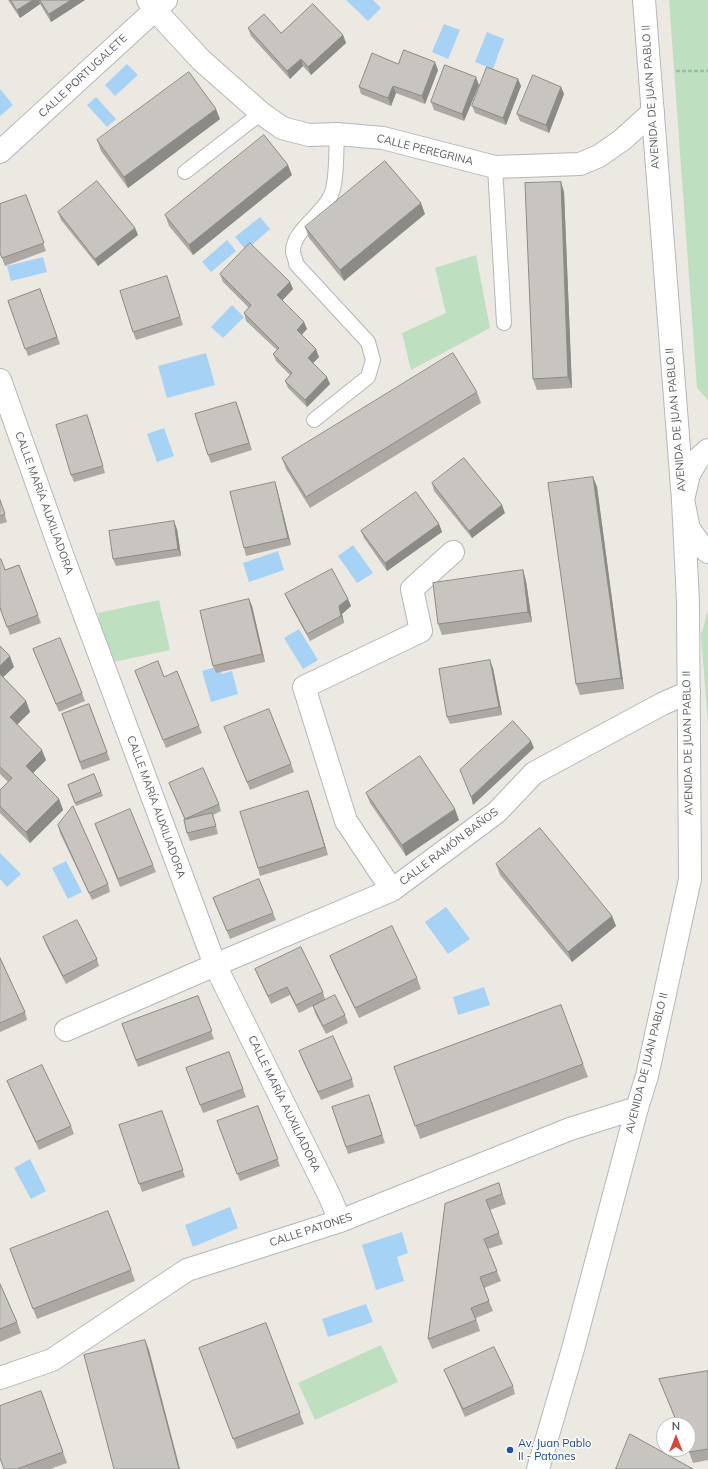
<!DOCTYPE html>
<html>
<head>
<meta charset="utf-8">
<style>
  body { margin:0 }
  #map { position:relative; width:708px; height:1469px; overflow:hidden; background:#ebe9e1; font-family:Mulish,sans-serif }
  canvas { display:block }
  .north { position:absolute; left:656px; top:1417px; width:40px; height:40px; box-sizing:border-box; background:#fff; border:1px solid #bdbebf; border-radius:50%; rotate:0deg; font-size:11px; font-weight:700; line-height:16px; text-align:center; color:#5a5c60 }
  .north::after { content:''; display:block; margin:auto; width:14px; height:18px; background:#d7483b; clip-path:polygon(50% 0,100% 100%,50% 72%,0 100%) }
</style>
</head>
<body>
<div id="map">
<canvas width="708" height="1469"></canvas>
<div class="north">N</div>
</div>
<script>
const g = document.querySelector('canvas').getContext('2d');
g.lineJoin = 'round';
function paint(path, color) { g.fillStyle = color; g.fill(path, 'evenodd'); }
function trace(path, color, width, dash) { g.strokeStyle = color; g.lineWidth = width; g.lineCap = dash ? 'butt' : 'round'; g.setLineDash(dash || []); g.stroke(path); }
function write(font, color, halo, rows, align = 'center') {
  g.font = font + ' Mulish,sans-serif'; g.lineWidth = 3; g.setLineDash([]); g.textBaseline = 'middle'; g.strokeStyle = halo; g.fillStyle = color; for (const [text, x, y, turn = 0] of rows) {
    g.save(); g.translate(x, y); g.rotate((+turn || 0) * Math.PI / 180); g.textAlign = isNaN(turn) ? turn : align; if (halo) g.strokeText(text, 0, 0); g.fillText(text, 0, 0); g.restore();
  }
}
paint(new Path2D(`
  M669 0H708V400L697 388Z
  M476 255 490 328 411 370 402 333 446 313 435 268Z
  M159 600 170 650 109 663 98 613Z
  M708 610V725L701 635Z
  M381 1345 398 1382 315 1420 298 1383Z`), '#bfe0c0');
paint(new Path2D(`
  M346 0H373L381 8 368 21Z
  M444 24 460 30 448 59 432 52Z
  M487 32 504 39 493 69 475 62Z
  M127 64 138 75 115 96 105 85Z
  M0 89 13 105 0 116Z
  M96 97 116 119 107 127 87 105Z
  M260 217 270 229 246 250 235 237Z
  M227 240 236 251 211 272 202 262Z
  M43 257 47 272 11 281 7 266Z
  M232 305 244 317 223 338 211 327Z
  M206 353 215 385 167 398 158 366Z
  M164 428 174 456 157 462 147 434Z
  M353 545 373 573 357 583 338 556Z
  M278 551 284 570 249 582 243 563Z
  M299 629 318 660 303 669 284 638Z
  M219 666 222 674 232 671 238 694 211 702 202 671Z
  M0 853 21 874 7 887 0 879Z
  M66 861 82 892 68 899 52 868Z
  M446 907 470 939 448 954 425 922Z
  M484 987 490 1005 458 1015 453 997Z
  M30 1159 46 1191 31 1199 14 1168Z
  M230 1207 238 1228 193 1247 185 1225Z
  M402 1232 408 1253 397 1257 404 1281 376 1290 362 1245Z
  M366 1304 373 1322 328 1337 322 1319Z`), '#a6d2f6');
const service = new Path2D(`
  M495 167 504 323
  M185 172 261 113
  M314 420 368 377 373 360 368 342 296 264C296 260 294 256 293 252 292 229 328 212 333 189 337 173 336 150 337 134`);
const minor = new Path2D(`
  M148 0 155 10 201 60 261 113 282 128 309 135 337 134 383 138 495 167 580 164 599 156 622 140 653 112
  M0 152 166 0
  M0 380 63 557 215 965 330 1197 340 1221
  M708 450 698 459 689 474 683 500 689 529 702 547 708 552
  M392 890 346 821 304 687 421 631 412 589 453 552
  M66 1030 215 965 392 890 497 812 534 773 662 704 689 692
  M0 1378 52 1360 187 1270 340 1221 570 1129 637 1108`);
const secondary = new Path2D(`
  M538 1469 573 1349 637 1108 647 1076 690 879 688 602 683 500 644 0`);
trace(service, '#b4b6ba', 16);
trace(minor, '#b4b6ba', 24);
trace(secondary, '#b5b7bc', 24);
trace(new Path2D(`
  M676 71H708`), '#98bea3', 2.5, [4, 2]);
trace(service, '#fff', 14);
trace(minor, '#fff', 22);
trace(secondary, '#fff', 22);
paint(new Path2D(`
  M8 0H85L51 22 40 4 20 18Z
  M248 28 281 33 343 35 346 43 311 75 303 66 290 79 251 36Z
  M398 64 438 70 425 104 396 93 391 106 361 94 359 87Z
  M518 79 521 86 506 125 475 113 472 106Z
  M479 85 464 121 434 110 431 102Z
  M561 87 564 94 549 133 520 121 517 114Z
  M220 119 128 188 101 151 97 140Z
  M292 175 193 255 169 226 165 215Z
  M561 182 564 192 572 388 537 390 533 379Z
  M26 195 46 251 5 266 0 253Z
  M58 212 135 228 138 235 98 266 61 220Z
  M425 214 344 281 309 238 305 227Z
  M220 274 290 282 293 289 282 300 304 322 307 329 302 335 319 357 313 363 330 384 307 407 288 388 285 381 290 375 276 361 273 354 277 350 246 321 244 313 249 308 223 282Z
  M169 283 183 325 136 340 133 332Z
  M40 289 60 344 28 356 8 301Z
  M477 392 481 403 310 508 286 469 282 458Z
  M239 409 252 450 211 463 208 455Z
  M90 423 105 473 74 482 71 475Z
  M593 477 597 487 624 689 580 695 576 684Z
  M275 482 277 489 291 545 246 556 244 548Z
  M432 483 505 513 472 538 434 491Z
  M0 499 7 522 0 524Z
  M439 524 442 532 387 571 364 538 361 531Z
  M177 529 181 556 116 566 113 559Z
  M0 559 5 570 19 565 41 623 10 635 1 610H0Z
  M523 570 526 581 532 622 442 635 438 624Z
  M285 594 348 599 351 606 342 614 344 623 310 641 288 601Z
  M249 599 252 606 265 662 216 673 213 666Z
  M0 646 14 667 3 677 26 701 30 712 17 725 46 760 33 773 59 799 63 810 30 843 0 813V790L8 782 0 774Z
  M33 649 82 693 85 701 59 712Z
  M493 668 502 715 450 724 447 717Z
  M138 678 199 726 202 733 166 748Z
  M89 704 110 760 82 770 62 714Z
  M224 727 291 764 294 772 250 790Z
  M94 774 103 796 76 806 68 785Z
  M169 783 219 804 221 811 213 815 218 834 190 841 187 833 185 820Z
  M308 791 328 855 260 876 258 868Z
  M366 793 459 820 406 856 370 803Z
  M95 824 153 865 156 872 120 887Z
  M58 825 108 884 110 892 92 900 60 833Z
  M496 864 612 916 616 926 572 962 500 875Z
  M213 898 273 913 276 920 230 939Z
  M43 937 97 959 99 966 66 984 46 945Z
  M330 956 417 978 421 989 359 1018 334 966Z
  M0 958 25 1012 27 1020 0 1032Z
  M255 969 323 992 325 999 345 1015 348 1023 326 1034 315 1013 313 1006 299 1013 290 995 271 1004 258 976Z
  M198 996 214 1039 138 1067 122 1024Z
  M561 1005 588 1077 420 1139 394 1067Z
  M299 1051 352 1079 354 1087 321 1100 302 1059Z
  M229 1052 246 1097 203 1113 186 1068Z
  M7 1081 71 1126 74 1134 39 1150 10 1088Z
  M372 1102 385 1143 348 1154 332 1107Z
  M258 1106 280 1166 240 1181 217 1121Z
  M162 1111 185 1177 142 1192 119 1125Z
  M499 1183 506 1204 490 1210 503 1244 488 1249 501 1281 484 1288 493 1311 476 1318 480 1331 432 1349 428 1339 445 1204Z
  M10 1249 131 1270 135 1281 37 1319Z
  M0 1284 17 1322 21 1333 0 1342Z
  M266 1323 304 1424 237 1449 199 1348Z
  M444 1370 513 1386 515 1394 465 1417 447 1377Z
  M708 1371V1460L693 1463 688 1449V1425H678L659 1379Z
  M41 1391 67 1463 50 1469H4Z`), '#aca9a5');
paint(new Path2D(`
  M33 0H39L40 4 20 18 17 10Z
  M71 0H85L51 22 49 14Z
  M343 35 346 43 311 75 308 67Z
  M301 59 303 66 290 79 287 71Z
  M435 62 438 70 425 104 422 96Z
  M476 77 479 85 464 121 462 114Z
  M518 79 521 86 506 125 503 118Z
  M393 86 396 93 391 106 388 98Z
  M561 87 564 94 549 133 546 125Z
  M216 109 220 119 128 188 124 177Z
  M288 165 292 175 193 255 189 245Z
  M561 182 564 192 572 388 568 377Z
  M421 203 425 214 344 281 340 270Z
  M135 228 138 235 98 266 95 259Z
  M290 282 293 289 280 303 277 295Z
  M304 322 307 329 299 337 297 330Z
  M316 349 319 357 310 366 308 358Z
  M327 377 330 384 307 407 305 400Z
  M87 415 90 423 105 473 103 466Z
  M593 477 597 487 624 689 621 678Z
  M275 482 277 489 291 545 288 538Z
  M502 505 505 513 472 538 469 531Z
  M174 521 177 529 181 556 178 549Z
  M439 524 442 532 387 571 385 563Z
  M523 570 526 581 532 622 528 612Z
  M249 599 252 606 265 662 262 654Z
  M348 599 351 606 342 614 344 623 341 616 339 606Z
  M10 656 14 667 0 680V666Z
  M490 660 493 668 502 715 499 707Z
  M26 701 30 712 13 728 10 717Z
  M531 741 534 748 473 805 471 797Z
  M42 750 46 760 30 776 26 766Z
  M308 791 311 799 328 855 325 847Z
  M59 799 63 810 30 843 26 832Z
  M455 809 459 820 406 856 402 845Z
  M612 916 616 926 572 962 568 952Z
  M145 1340 149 1350 180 1469H179Z`), '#8c8a86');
const building = new Path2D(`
  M11 0H33L17 10Z
  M40 0H71L49 14Z
  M313 4 343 35 308 67 301 59 287 71 248 28 264 14 281 33Z
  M404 50 435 62 422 96 393 86 388 98 359 87 372 53 398 64Z
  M445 65 476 77 462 114 431 102Z
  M487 67 518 79 503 118 472 106Z
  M189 72 216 109 124 177 97 140Z
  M533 75 561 87 546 125 517 114Z
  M264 135 288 165 189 245 165 215Z
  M385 161 421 203 340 270 305 227Z
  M97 181 135 228 95 259 58 212Z
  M561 182 568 377 533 379 525 183Z
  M26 195 44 243 2 258 0 253V204Z
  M250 243 290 282 277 295 304 322 297 330 316 349 308 358 327 377 305 400 285 381 292 373 273 354 279 348 244 313 251 305 220 274Z
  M167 276 180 317 133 332 120 291Z
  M40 289 57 337 25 349 8 301Z
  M453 353 477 392 306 497 282 458Z
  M236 402 249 443 208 455 195 414Z
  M87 415 103 466 71 475 56 425Z
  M464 458 502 505 469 531 432 483Z
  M593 477 621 678 576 684 548 483Z
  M275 482 288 538 244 548 230 492Z
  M416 492 439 524 385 563 361 531Z
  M0 500 5 514 0 516Z
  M174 521 178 549 113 559 109 531Z
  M0 559H1L5 570 19 565 38 615 7 627 0 608Z
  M332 569 348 599 339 606 341 616 307 634 285 594Z
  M523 570 528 612 438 624 433 583Z
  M249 599 262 654 213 666 200 611Z
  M60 638 82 693 56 704 33 649Z
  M0 646 10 656 0 666Z
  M490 660 499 707 447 717 439 669Z
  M158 661 164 677 177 671 199 726 163 740 135 671Z
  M0 674 26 701 10 717 42 750 26 766 59 799 26 832 0 806V790L12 778 0 767Z
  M89 704 107 752 80 762 62 714Z
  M269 709 291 764 247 782 224 727Z
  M513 721 531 741 471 797 460 770Z
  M420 756 455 809 402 845 366 793Z
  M203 768 219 804 185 819 169 783Z
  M94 774 101 792 75 803 68 785Z
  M308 791 325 847 258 868 240 812Z
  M73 806 108 884 89 893 58 825Z
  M130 809 153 865 118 879 95 824Z
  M212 813 216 826 187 833 184 820Z
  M540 828 612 916 568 952 496 864Z
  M259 879 273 913 227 931 213 898Z
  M77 920 97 959 63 976 43 937Z
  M392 926 417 978 355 1008 330 956Z
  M301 947 323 992 296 1005 287 987 268 996 255 969Z
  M0 958 25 1012 0 1023Z
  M335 995 345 1015 323 1026 313 1006Z
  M198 996 212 1031 136 1060 122 1024Z
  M561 1005 583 1064 415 1126 394 1067Z
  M333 1036 352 1079 318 1092 299 1051Z
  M229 1052 243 1089 200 1105 186 1068Z
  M42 1065 71 1126 36 1142 7 1081Z
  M369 1095 382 1135 346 1147 332 1107Z
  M258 1106 278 1159 237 1174 217 1121Z
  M162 1111 183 1170 139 1184 119 1125Z
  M499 1183 502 1194 486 1200 499 1233 484 1239 497 1271 480 1277 489 1301 471 1308 476 1320 428 1339 445 1204Z
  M108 1211 131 1270 33 1309 10 1249Z
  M0 1284 17 1322 0 1329Z
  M266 1323 300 1413 233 1439 199 1348Z
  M145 1340 179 1469H114L84 1355Z
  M494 1347 513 1386 463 1409 444 1370Z
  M708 1371V1449L689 1452 688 1448V1425H678L659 1379Z
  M41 1391 63 1452 17 1469H4L0 1458V1406Z
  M630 1434 693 1469H616Z`);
paint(building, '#c8c5c0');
trace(building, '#8c8a86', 1);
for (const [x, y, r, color] of [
  [510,1450,4,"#1a4fb4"]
]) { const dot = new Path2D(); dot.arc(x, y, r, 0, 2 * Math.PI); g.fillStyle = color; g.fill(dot); trace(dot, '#fff', 1.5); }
write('11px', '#5a5c60', '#fff', [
  ["CALLE PORTUGALETE",83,76,-43],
  ["AVENIDA DE JUAN PABLO II",651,97,-94],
  ["CALLE PEREGRINA",425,150,14],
  ["AVENIDA DE JUAN PABLO II",676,420,-95],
  ["CALLE MARÍA AUXILIADORA",44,503,70],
  ["AVENIDA DE JUAN PABLO II",688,743,-91],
  ["CALLE MARÍA AUXILIADORA",156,807,70],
  ["CALLE RAMÓN BAÑOS",449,847,-37],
  ["AVENIDA DE JUAN PABLO II",647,1063,-76],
  ["CALLE MARÍA AUXILIADORA",284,1104,64],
  ["CALLE PATONES",311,1230,-18]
]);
write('11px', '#164399', '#fff', [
  ["Av. Juan Pablo",518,1444],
  ["II - Patones",518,1457]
], 'left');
</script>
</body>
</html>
